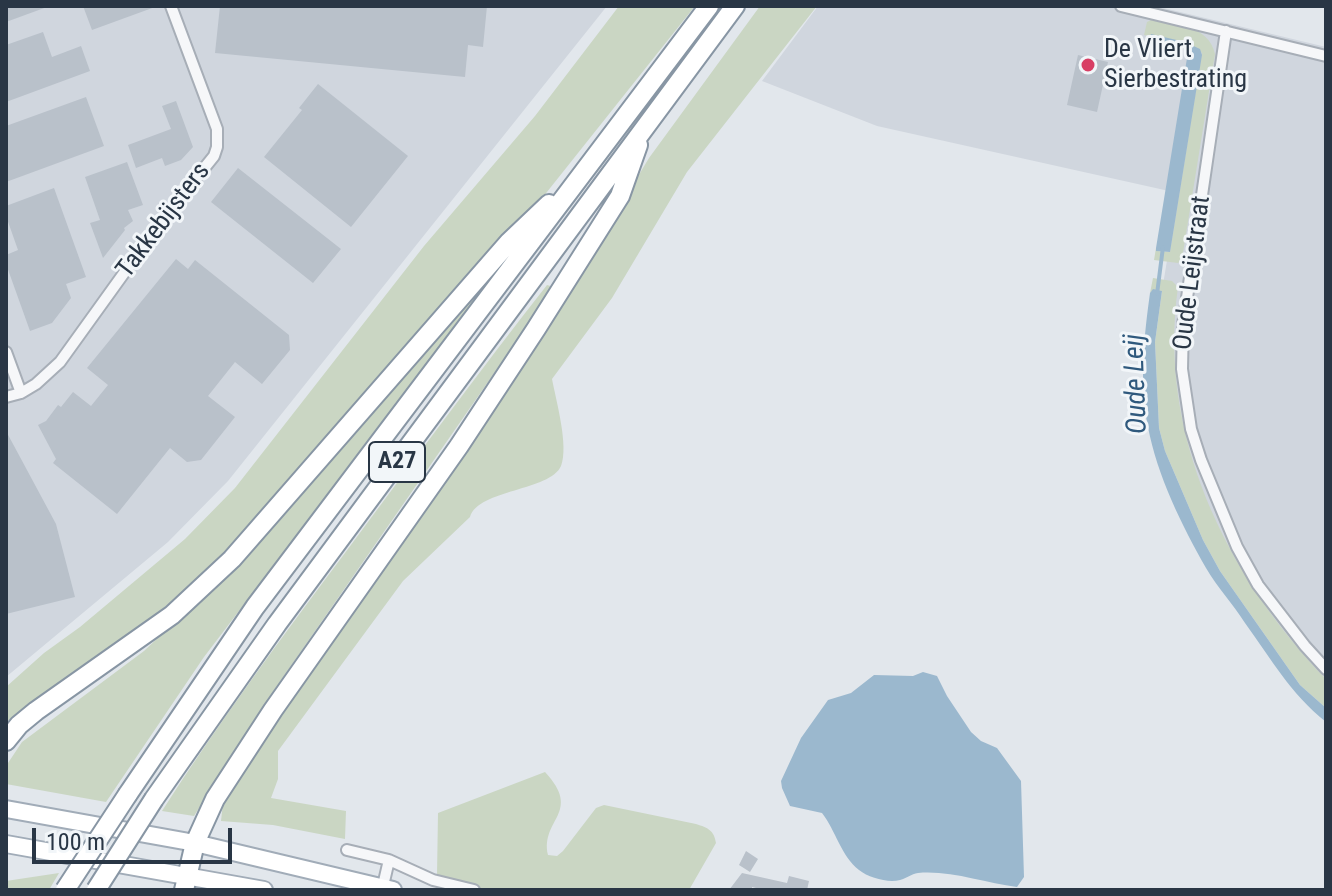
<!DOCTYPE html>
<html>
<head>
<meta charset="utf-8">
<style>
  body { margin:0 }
  #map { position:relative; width:1332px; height:896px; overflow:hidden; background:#e2e7ec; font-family:"Roboto Condensed",sans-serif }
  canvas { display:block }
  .frame { position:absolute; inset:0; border:8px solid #293645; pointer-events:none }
  .scale { position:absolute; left:32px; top:828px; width:200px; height:36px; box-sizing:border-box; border:4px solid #293645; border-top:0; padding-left:10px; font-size:24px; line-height:28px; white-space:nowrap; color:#293645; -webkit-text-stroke:6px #f2f6f9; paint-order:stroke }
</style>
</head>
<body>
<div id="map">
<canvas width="1332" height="896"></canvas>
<div class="frame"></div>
<div class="scale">100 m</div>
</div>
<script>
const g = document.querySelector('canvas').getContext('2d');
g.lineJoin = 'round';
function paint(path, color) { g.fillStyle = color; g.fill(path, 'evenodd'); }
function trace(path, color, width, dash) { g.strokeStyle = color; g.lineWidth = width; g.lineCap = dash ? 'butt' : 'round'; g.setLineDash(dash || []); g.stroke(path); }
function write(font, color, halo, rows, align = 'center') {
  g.font = font + ' "Roboto Condensed",sans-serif'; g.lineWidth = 6; g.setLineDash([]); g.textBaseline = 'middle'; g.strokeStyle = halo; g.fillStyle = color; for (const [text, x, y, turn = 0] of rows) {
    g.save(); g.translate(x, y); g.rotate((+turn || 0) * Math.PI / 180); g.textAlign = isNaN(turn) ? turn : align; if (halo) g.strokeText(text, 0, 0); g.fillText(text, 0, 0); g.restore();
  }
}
paint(new Path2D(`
  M6 6H607L228 481 168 542 6 677Z
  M818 6H1155L1326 47V708L1165 451 1162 291 1178 193 877 126 762 81Z`), '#d0d6de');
paint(new Path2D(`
  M619 6H695L539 202 254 528 195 583 152 617 6 722V687L44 653 80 627 185 539 235 488 424 246 535 116Z
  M760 6H817L687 172 612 298 552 379C556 400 569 446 561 466 550 491 479 489 470 517L403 581 278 751V779L271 798 346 811 345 839 273 825 221 821 223 803 235 783 608 226 649 158Z
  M1151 20C1175 25 1209 25 1215 54L1182 259 1178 263 1154 260 1156 248 1157 251 1170 252 1202 53C1189 39 1158 38 1144 35L1147 22Z
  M505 261 204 657 106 802 6 784 8 763 22 742 144 651 260 541Z
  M1153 278 1172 281 1178 287C1157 434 1226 575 1326 679V708L1300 685 1220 571 1203 540 1165 451 1159 428 1155 342 1162 291 1153 290 1150 293Z
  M547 285 554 287 270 696 194 816 162 811C219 722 282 637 345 553 412 463 478 373 547 285Z
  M545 772C583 813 540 819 548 855L557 856 563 851 596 808 604 805 696 824C708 828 714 830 716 843L689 890H484L437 875 438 813Z
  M59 873 49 890H6V881Z`), '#cad6c3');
paint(new Path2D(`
  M1151 34 1185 42 1200 49 1202 55 1170 252 1156 251V248L1188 52 1183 46 1150 37Z
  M1153 289 1162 291 1155 342 1159 428 1165 451 1203 540 1220 571 1300 685 1326 708V722C1290 693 1272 660 1245 623 1233 604 1217 587 1206 568 1182 526 1157 475 1148 427 1139 382 1144 337 1150 293Z
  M923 672 937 676 947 696 971 732 981 741 997 748 1021 781 1024 877 1017 887C985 883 950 870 918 873 911 874 907 878 900 880 888 883 869 878 859 870 841 856 836 831 822 813L790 806 782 788 781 781 801 738 828 700 851 693 874 675 913 676Z`), '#9bb8ce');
trace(new Path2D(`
  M1157 294 1163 247`), '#9bb8ce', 4);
paint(new Path2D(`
  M6 6H47V7L6 22Z
  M83 6H155V7L92 30Z
  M220 6H487L483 47 468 45 465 77 215 53Z
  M43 32 52 57 81 46 90 71 6 102V45Z
  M1078 55 1108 62 1097 112 1067 105Z
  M318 84 408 156 351 227 264 157 302 110 299 108Z
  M86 97 104 146 6 182V126Z
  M176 101 193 147 181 160 165 166 162 158 136 168 128 145 171 129 162 106Z
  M127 162 143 205 128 210 133 221 124 228 125 230 103 258 90 223 100 220 85 177Z
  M238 168 341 249 313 283 211 202Z
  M54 188 86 277 66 284 71 298 52 323 30 331 6 264V255L18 250 6 216V206Z
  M176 259 188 269 195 260 289 335 290 350 262 384 235 362 208 396 235 417 201 460 187 462 170 448 117 514 53 463 56 459 38 425 46 421 58 405 61 407 73 392 91 406 108 385 87 368Z
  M6 431 56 524 75 597 6 614Z
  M746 851 758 859 750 872 739 865Z
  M742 873 787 883 789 876 809 881 807 890H764L752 887V890H729Z`), '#b9c1ca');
const street = new Path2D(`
  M1121 6 1326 56
  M1226 31 1183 325 1182 369 1191 429 1201 460 1237 547 1258 585 1305 646 1326 669
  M6 352 21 393
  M6 397 21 393 36 384 60 362 160 223 214 156 217 147V129L171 6
  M347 850 389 860 433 880 474 890
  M382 890 389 860`);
const primary = new Path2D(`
  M6 809 195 843 393 890
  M6 844 264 890`);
const highway = new Path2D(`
  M6 741 19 725 36 711 172 615 232 559 509 242 549 204
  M128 794 255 607 709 6
  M154 799 277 624 735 6
  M184 890 195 843 215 799 273 710 459 446 536 329 620 196 638 145`);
trace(street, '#a7aeb7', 14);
trace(primary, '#a1acb8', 20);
trace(highway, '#8896a4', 22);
trace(street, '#f6f7f9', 10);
trace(primary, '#fff', 16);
trace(highway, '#fff', 18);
const highwayBridge = new Path2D(`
  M65 890 128 794
  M96 890 154 799`);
trace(highwayBridge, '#8896a4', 22, []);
trace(highwayBridge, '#fff', 18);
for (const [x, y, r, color] of [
  [1088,65,8,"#d83f65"]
]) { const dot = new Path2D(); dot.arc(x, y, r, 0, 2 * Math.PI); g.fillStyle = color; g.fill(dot); trace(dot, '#f2f6f9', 3); }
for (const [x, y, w] of [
  [397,462,56]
]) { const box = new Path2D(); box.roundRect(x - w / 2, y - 20, w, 40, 6); g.fillStyle = '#f2f6f9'; g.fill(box); trace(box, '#293645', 2); }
write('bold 24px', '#293645', null, [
  ["A27",397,462]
]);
write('26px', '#293645', '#f2f6f9', [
  ["De Vliert",1104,50],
  ["Sierbestrating",1104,80]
], 'left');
write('26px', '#293645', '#f2f6f9', [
  ["Takkebijsters",164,221,-53],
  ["Oude Leijstraat",1193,273,-83]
]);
write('italic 28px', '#2f597d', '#f2f6f9', [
  ["Oude Leij",1137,384,-92]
]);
</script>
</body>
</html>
